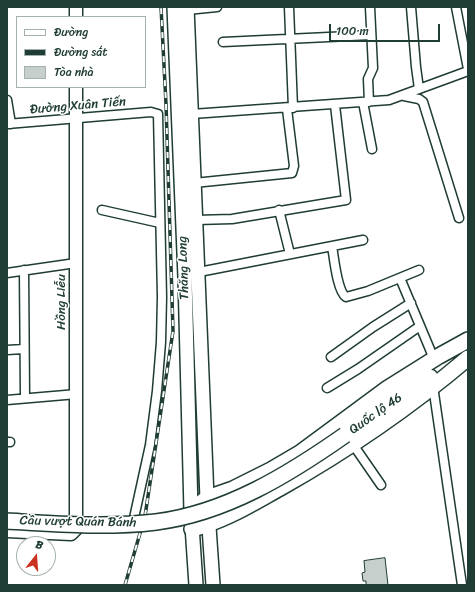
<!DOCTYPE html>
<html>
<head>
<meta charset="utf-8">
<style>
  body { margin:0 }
  #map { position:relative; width:475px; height:592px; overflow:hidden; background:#fff; font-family:Sriracha,sans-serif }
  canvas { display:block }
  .frame { position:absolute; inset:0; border:8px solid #1f3d34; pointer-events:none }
  .legend { position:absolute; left:16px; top:16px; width:130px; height:72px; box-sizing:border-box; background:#fff; border:1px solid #a5b1ae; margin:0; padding:5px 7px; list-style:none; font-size:12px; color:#1f3d34 }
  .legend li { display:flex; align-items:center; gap:8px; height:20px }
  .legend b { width:20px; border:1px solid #a5b1ae }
  .north { position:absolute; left:16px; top:536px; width:40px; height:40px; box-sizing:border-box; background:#fff; border:1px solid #a5b1ae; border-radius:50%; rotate:17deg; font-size:11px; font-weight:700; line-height:16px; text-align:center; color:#1f3d34 }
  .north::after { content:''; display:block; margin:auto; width:14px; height:18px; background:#c8321e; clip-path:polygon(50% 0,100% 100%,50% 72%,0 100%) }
  .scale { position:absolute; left:329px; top:24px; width:111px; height:18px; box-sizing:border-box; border:2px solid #1f3d34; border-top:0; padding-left:5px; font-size:12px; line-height:14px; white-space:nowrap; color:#1f3d34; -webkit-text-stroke:3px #fff; paint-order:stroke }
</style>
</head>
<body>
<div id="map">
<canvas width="475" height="592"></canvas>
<div class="frame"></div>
<ul class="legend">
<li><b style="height:5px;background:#fff"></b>Đường</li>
<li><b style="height:5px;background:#1f3d34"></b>Đường sắt</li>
<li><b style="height:11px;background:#c7cfcc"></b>Tòa nhà</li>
</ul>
<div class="north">B</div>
<div class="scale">100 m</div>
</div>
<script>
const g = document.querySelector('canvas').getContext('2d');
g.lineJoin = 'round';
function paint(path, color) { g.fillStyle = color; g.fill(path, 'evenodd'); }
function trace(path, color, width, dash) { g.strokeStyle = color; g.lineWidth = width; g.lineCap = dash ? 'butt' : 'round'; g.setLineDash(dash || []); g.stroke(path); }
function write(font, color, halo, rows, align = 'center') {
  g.font = font + ' Sriracha,sans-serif'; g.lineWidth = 3; g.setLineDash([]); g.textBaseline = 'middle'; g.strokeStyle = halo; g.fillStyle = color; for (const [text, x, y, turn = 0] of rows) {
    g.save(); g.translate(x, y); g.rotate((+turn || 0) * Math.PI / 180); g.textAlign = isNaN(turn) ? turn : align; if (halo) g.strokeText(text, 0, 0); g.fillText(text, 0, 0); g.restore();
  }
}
const building = new Path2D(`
  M385 558 388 585H366V581H363L362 573 365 572 364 561Z`);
paint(building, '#c7cfcc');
trace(building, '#1f3d34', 1);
const street = new Path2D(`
  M289 7 293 108
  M411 7 416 67 419 89
  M456 7 468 69
  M187 10 217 7
  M223 42 371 35
  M404 96 419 99 423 102 459 218
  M7 100 11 124
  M363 102 372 149
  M369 102 368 79 373 68 370 7
  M192 114 389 100 468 71
  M7 124 151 112 158 114 162 297 161 342 157 391 150 445 134 518
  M194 183 292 173 294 166 287 109
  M102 210 160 223
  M279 210 290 254
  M196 220 232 219 346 200 335 105
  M332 246C334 257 337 291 346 297L368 291 419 270
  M24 270 25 398
  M199 272 363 240
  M7 273 76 263
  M400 278 434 359
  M7 350 24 349
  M331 357 373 327 411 303
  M433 386 462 585
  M327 388 358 369 420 326
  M7 400 77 394
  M7 442H10
  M352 443 381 485`);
const secondary = new Path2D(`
  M76 7V17
  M7 531 71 534 76 529V87`);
const primary = new Path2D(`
  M174 7 185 278 191 511 196 585
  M187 7 207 498 213 585`);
const highway = new Path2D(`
  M345 435 430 377
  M191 511 207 498 233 489 271 470 300 453 388 388 439 356 468 340
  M192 529C224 521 251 504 280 488 346 451 410 407 468 358`);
trace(street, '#1f3d34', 11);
trace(secondary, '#1f3d34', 15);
trace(primary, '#1f3d34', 16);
trace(highway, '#1f3d34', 18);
trace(street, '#fff', 8);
trace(secondary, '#fff', 12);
trace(primary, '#fff', 13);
trace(highway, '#fff', 15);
const rail = new Path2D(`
  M125 585 145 516 173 331 166 104 161 7`);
trace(rail, '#1f3d34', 3.5);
trace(rail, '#fff', 2, [6]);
const highwayBridge = new Path2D(`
  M7 521C57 524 106 528 156 522 226 513 288 475 345 435`);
trace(highwayBridge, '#1f3d34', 18, []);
trace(highwayBridge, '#fff', 15);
write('13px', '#1f3d34', '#fff', [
  ["Đường Xuân Tiến",78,106,-5],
  ["Thăng Long",184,268,-92],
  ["Hồng Liễu",62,302,-90],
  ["Quốc lộ 46",376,414,-35],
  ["Cầu vượt Quán Bánh",78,522,1]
]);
</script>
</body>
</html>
